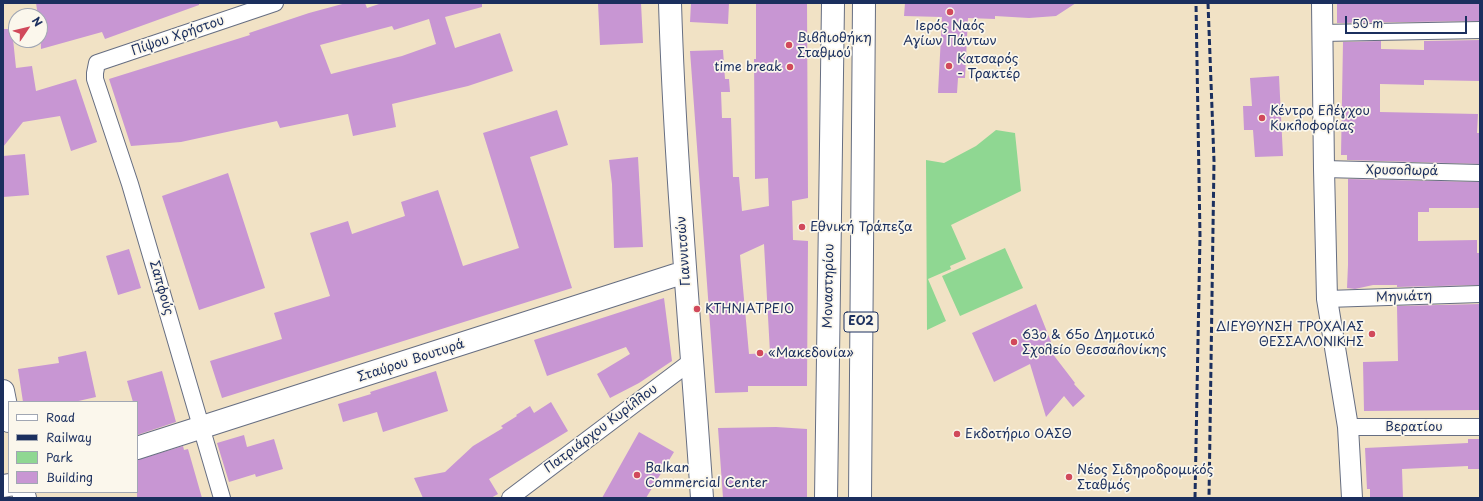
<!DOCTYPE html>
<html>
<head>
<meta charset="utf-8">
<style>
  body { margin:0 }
  #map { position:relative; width:1483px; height:501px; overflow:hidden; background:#f1e2c5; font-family:"Playpen Sans",sans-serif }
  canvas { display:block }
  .frame { position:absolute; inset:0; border:4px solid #1b2f5e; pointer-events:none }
  .legend { position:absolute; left:8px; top:401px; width:130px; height:92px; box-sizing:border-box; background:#fbf7ec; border:1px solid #a1a7b3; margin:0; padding:5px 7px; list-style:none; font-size:12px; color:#1b2f5e }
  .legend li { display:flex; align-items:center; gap:8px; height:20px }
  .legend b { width:20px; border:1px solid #a1a7b3 }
  .north { position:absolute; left:8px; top:8px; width:40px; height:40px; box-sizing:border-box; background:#fbf7ec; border:1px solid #a1a7b3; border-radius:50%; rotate:55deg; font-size:11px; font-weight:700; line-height:16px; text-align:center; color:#1b2f5e }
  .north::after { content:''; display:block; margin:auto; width:14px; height:18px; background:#d1495b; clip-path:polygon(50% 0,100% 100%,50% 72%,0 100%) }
  .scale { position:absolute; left:1345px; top:16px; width:122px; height:18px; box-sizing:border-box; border:2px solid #1b2f5e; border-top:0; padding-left:5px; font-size:12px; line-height:14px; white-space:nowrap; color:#1b2f5e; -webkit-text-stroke:3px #fbf7ec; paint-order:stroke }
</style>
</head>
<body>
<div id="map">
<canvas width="1483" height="501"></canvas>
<div class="frame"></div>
<ul class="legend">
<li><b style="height:5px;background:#fff"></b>Road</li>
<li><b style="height:5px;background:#1b2f5e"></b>Railway</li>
<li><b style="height:11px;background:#8fd792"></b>Park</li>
<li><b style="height:11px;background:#c896d3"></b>Building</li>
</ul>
<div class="north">N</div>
<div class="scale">50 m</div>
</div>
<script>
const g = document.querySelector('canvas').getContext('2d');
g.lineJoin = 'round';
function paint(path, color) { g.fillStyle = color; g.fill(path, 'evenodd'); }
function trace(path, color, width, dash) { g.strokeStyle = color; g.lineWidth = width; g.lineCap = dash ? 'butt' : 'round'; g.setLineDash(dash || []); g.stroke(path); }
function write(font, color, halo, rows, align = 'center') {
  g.font = font + ' "Playpen Sans",sans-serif'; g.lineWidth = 3.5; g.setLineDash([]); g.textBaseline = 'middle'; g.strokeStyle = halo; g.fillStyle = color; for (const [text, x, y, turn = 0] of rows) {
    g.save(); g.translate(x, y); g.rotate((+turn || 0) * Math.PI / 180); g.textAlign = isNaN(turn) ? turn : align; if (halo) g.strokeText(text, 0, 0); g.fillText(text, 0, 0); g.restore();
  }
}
paint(new Path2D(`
  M996 130 1015 133 1021 191 951 225 966 259 950 266 951 269 928 279 946 321 927 330 926 160 944 163 976 146Z
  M1005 248 1023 288 960 316 942 276Z`), '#8fd792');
paint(new Path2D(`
  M36 3H199V5L105 39 102 32 41 49 40 16H38Z
  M346 3H365L367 8 382 3H482V7L445 17 455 48 500 33 513 71 468 86 392 104 396 127 353 136 348 114 280 128 277 121 181 142 131 146 109 79 250 35 249 33 309 13ZM429 19 436 44 402 56 331 74 320 45 392 26 394 30Z
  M598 3H641L643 43 600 45Z
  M691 3H729L728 24 690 22Z
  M756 3H807L808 198 792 201 793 240 808 241 807 386H748V392L715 393 690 51 723 50 725 79H729L730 92H721L722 118H731L733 177H739L742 211 769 206 768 178 755 179 754 59H756ZM764 244 770 353 749 354 740 255Z
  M905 3H1076L1056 16 1029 18 995 16V19L968 18 965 78H958L957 93H938L942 17 904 16Z
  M1337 3H1480V21L1337 23Z
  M3 29H12L16 68 32 66 36 91 76 79 97 142 71 151 60 116 23 122 3 147Z
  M1480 40V81L1424 80V85L1380 84V112L1478 114 1477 133H1480V164L1347 160V155H1341L1343 42 1381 41V49L1424 50V41Z
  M1279 76 1283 156 1255 157 1253 130H1244L1243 106H1252L1250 78Z
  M557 110 568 145 530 157 572 288 222 398 210 361 282 339 274 313 330 296 310 233 348 221 352 234 405 216 401 202 438 190 463 266 519 248 483 133Z
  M25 154 29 195 3 197V156Z
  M638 157 643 247 614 248 612 184 609 160Z
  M228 173 265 288 199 310 162 196Z
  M1348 179 1480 182V208H1429V212H1418V241L1477 240V253H1480V285L1397 287V285H1373L1355 289 1347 288 1348 265Z
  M129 249 141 288 118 295 106 256Z
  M664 298 672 361 639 383 610 398 597 374 630 354 626 347 547 376 534 340Z
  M1036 304 1055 352 1052 353 1075 383 1074 384 1085 396 1073 407 1064 396 1046 417 1030 364 994 382 972 333Z
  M1480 304V410L1364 411 1363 362 1398 361 1397 306Z
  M86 351 96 397 74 402H23L18 369 59 363 58 357Z
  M162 371 176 422 137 435V402H133L127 381Z
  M436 371 448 411 383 432 377 412 343 422 338 404 371 394 370 392Z
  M551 402 568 431 489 479 498 494 491 498H423L414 478 445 472 473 446 503 428 501 426 517 416 516 415 530 406 534 413Z
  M776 427 807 429V498H723L718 428Z
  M639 432 674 452 646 498H602Z
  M244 435 247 447 274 439 283 469 256 477 255 474 229 482 217 443Z
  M1468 439H1480V469H1468V466L1402 469 1403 498H1370V489H1367L1365 448 1468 443Z
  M183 446 184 450 188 449 202 498H137V460Z`), '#c896d3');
const minor = new Path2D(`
  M1322 33 1480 30
  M1324 169 1480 173
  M1327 299 1480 294
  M1348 427H1480
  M222 498 130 184 95 79V73L97 63 275 3
  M510 498 693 360`);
const tertiary = new Path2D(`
  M1322 3 1324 169 1327 299 1348 427 1352 498`);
const secondary = new Path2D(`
  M670 3C675 168 691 333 702 498
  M137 448 685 272
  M3 486 9 485`);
const primary = new Path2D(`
  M826 498 833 3
  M860 498 864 3`);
const trunk = new Path2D(`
  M3 391 9 421
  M23 492 25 498`);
trace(minor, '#666e82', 18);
trace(tertiary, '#666e82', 22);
trace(secondary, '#666e82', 24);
trace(primary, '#666e82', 24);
trace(trunk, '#666e82', 24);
trace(minor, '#fff', 16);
trace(tertiary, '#fff', 20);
trace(secondary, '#fff', 22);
trace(primary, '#fff', 22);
trace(trunk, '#fff', 22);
trace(new Path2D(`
  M1208 3 1214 161 1209 498
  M1195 498 1200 236 1196 3`), '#1b2f5e', 3, [6, 3]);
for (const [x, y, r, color] of [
  [950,12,4,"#d1495b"],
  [789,45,4,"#d1495b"],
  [949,66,4,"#d1495b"],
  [790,67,4,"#d1495b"],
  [1262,118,4,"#d1495b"],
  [802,227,4,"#d1495b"],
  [697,309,4,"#d1495b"],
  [1372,334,4,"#d1495b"],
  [1014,342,4,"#d1495b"],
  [760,353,4,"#d1495b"],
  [957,434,4,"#d1495b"],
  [637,475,4,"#d1495b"],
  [1069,477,4,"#d1495b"]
]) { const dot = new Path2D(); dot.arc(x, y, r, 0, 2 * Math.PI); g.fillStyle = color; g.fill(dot); trace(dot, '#fbf7ec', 1.5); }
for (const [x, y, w] of [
  [861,322,34]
]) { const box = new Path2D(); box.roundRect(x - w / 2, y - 10, w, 20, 3); g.fillStyle = '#fbf7ec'; g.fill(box); trace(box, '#1b2f5e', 1); }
write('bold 12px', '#1b2f5e', null, [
  ["ΕΟ2",861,322]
]);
write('13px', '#1b2f5e', '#fbf7ec', [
  ["Ιερός Ναός",950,26,"center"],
  ["Αγίων Πάντων",950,41,"center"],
  ["Βιβλιοθήκη",797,38],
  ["Σταθμού",797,53],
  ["Κατσαρός",957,59],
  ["- Τρακτέρ",957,74],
  ["time break",782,67,"right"],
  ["Κέντρο Ελέγχου",1270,111],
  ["Κυκλοφορίας",1270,126],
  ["Εθνική Τράπεζα",810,227],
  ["ΚΤΗΝΙΑΤΡΕΙΟ",705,309],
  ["ΔΙΕΥΘΥΝΣΗ ΤΡΟΧΑΙΑΣ",1364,327,"right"],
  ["ΘΕΣΣΑΛΟΝΙΚΗΣ",1364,342,"right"],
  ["63ο & 65o Δημοτικό",1022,335],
  ["Σχολείο Θεσσαλονίκης",1022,350],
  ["«Μακεδονία»",768,353],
  ["Εκδοτήριο ΟΑΣΘ",965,434],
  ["Balkan",645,468],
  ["Commercial Center",645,483],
  ["Νέος Σιδηροδρομικός",1077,470],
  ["Σταθμός",1077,485]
], 'left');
write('13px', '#1b2f5e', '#fbf7ec', [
  ["Πίψου Χρήστου",178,36,-19],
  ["Χρυσολωρά",1402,171,1],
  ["Γιαννιτσών",684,251,-94],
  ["Μοναστηρίου",829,286,-89],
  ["Σαπφούς",161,288,74],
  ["Μηνιάτη",1404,297,-2],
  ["Σταύρου Βουτυρά",411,361,-18],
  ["Βερατίου",1414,427],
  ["Πατριάρχου Κυρίλλου",601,429,-37]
]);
</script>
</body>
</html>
